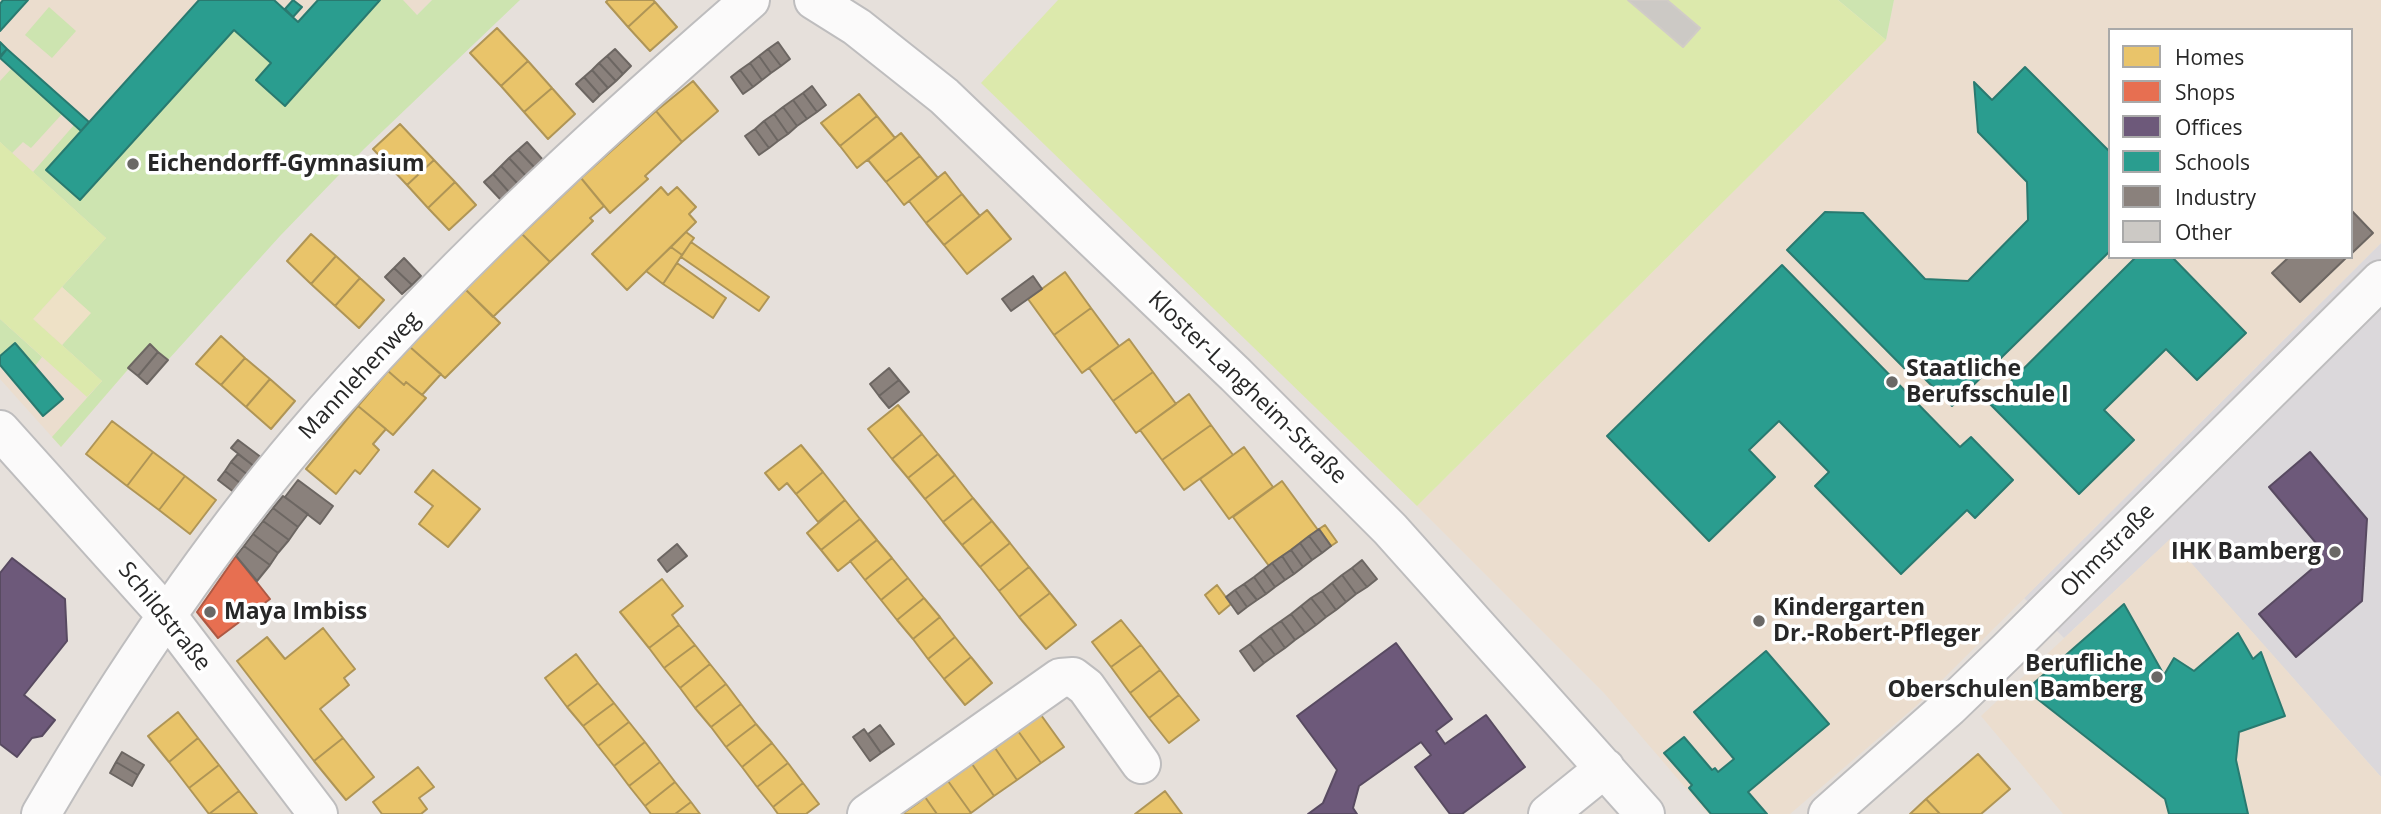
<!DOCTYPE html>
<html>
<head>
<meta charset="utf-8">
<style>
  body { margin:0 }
  #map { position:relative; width:2381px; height:814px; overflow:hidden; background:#e6e0db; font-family:"Open Sans",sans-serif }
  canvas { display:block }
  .legend { position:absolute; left:2108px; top:28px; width:245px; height:231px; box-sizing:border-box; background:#fff; border:2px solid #a9a9a9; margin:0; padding:9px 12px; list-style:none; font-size:21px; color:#272727 }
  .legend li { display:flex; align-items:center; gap:14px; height:35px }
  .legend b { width:35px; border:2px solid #a9a9a9 }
</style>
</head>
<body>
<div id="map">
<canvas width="2381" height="814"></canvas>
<ul class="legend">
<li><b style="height:19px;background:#e9c46a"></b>Homes</li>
<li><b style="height:19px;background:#e76f51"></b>Shops</li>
<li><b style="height:19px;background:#6d597a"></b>Offices</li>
<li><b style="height:19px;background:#2a9d8f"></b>Schools</li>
<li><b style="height:19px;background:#8a817c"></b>Industry</li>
<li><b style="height:19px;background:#ccc9c5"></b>Other</li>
</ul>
</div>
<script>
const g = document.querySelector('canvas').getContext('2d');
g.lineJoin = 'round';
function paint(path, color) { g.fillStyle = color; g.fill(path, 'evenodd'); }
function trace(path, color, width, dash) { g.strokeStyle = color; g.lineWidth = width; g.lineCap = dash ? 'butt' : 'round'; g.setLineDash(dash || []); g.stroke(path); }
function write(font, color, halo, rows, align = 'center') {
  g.font = font + ' "Open Sans",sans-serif'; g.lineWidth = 7; g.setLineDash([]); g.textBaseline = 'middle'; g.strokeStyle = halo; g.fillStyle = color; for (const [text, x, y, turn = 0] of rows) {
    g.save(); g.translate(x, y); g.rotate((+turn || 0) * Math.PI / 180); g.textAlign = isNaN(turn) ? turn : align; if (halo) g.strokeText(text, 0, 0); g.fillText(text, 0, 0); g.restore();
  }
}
paint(new Path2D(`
  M2381 243V777L2170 540 2064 638 2024 598Z`), '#dbd8db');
paint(new Path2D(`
  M0 0H432L115 312 150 344 61 447 0 379Z
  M1894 0H2381V243L1916 706 1790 814H1708L1604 693 1417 506 1886 40ZM2110 30H2351V257H2110Z
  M2170 539 2381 777V814H2063L1981 716Z`), '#ebddce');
paint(new Path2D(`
  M380 0H403L417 15 432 0H520L364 149 280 236 168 360 150 344 61 447 52 437 102 381 62 345 90 313 62 287 106 238 33 172 74 125 81 131 46 170 81 200 234 30 271 63 285 105Z
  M1838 0H1894L1886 40Z
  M49 7 76 31 52 58 25 35Z
  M11 69 62 114 31 148 23 142 12 153 0 142V81Z
  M0 319 42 357 35 366 15 343 0 356Z`), '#cde4b0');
paint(new Path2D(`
  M62 287 91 313 62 345 33 319Z`), '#eee1c6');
paint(new Path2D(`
  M1058 0H1838L1886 40 1417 506 981 83Z
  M0 142 106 238 33 319 102 381 87 397 0 319Z`), '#dce9ac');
const homes = new Path2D(`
  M608 0H653L655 2 628 27 606 2Z
  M655 2 677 27 650 51 628 27Z
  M497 28 528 61 501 86 470 53Z
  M528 61 552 88 524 112 501 86Z
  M693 81 718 111 682 142 656 111Z
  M552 88 575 114 548 139 524 112Z
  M859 94 877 116 840 146 821 123Z
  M656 111 682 142 645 176 648 179 610 213 581 178Z
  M877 116 895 138 857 168 840 146Z
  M400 124 434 160 407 185 373 149Z
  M901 133 920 156 886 182 868 160Z
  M920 156 938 178 904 205 886 182Z
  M434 160 455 182 428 208 407 185Z
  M945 172 962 194 926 223 909 201Z
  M581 178 604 206 590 218 593 221 550 262 522 234Z
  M455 182 476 205 449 230 428 208Z
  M661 187 668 195 677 187 696 207 689 214 696 222 627 290 592 254Z
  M962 194 980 216 944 245 926 223Z
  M987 210 1011 239 967 274 944 245Z
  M686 232 694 238 682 255 671 247Z
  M311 234 336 256 311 284 287 261Z
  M522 234 550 262 493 317 465 289Z
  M691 242 769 297 759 311 681 257Z
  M671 247 682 255 663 284 646 271Z
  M336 256 360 278 335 306 311 284Z
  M677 263 726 298 713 318 663 284Z
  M1065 272 1091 308 1054 335 1028 299Z
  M360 278 384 300 359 328 335 306Z
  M465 289 500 323 445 378 410 347Z
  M1091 308 1119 346 1082 373 1054 335Z
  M221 336 245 358 221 385 196 364Z
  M1129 339 1153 372 1113 401 1089 368Z
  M410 347 441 374 422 395 406 382 404 385 388 371Z
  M245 358 270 379 246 407 221 385Z
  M388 371 404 385 406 382 426 398 393 435 358 406Z
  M1153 372 1176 404 1136 433 1113 401Z
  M270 379 295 401 271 429 246 407Z
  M1189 394 1211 425 1162 460 1140 430Z
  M898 405 922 434 892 459 868 429Z
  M358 406 386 429 373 444 379 450 360 474 355 470 336 494 306 469Z
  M112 421 153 452 127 486 86 454Z
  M1211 425 1233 455 1184 490 1162 460Z
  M922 434 938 454 908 478 892 459Z
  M801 445 823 472 796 494 787 483 779 490 765 473Z
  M1244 447 1273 487 1229 519 1200 479Z
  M153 452 185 476 159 510 127 486Z
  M938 454 955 475 925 499 908 478Z
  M433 470 480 509 448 547 419 524 433 506 415 492Z
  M823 472 845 500 818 522 796 494Z
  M955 475 973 498 943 522 925 499Z
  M185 476 216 500 190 534 159 510Z
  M1282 481 1318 530 1269 566 1233 517Z
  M973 498 992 521 962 545 943 522Z
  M845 500 860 519 821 550 807 533Z
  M860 519 877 540 838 571 821 550Z
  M992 521 1010 543 980 567 962 545Z
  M1325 525 1337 542 1331 546 1319 529Z
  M877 540 892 558 865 580 850 561Z
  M1010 543 1029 567 999 591 980 567Z
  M892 558 908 578 881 600 865 580Z
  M1029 567 1050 593 1019 617 999 591Z
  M908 578 924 598 897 620 881 600Z
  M662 579 683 606 672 615 679 625 649 648 620 612Z
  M1217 585 1231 604 1219 614 1205 595Z
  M1050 593 1076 625 1046 649 1019 617Z
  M924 598 940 617 913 639 897 620Z
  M940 617 955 637 928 659 913 639Z
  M1121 620 1141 645 1111 667 1092 642Z
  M679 625 695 645 664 668 649 648Z
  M323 628 355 669 344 678 349 685 320 709 343 738 314 761 237 661 267 637 285 659Z
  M955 637 971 657 944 679 928 659Z
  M695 645 710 664 680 688 664 668Z
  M1141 645 1160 670 1130 693 1111 667Z
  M576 654 598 683 567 707 545 678Z
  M971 657 992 683 965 705 944 679Z
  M710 664 726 684 695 708 680 688Z
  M1160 670 1179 695 1149 718 1130 693Z
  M598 683 614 703 583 726 567 707Z
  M726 684 741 704 711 727 695 708Z
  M1179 695 1199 720 1169 743 1149 718Z
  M614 703 629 722 598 746 583 726Z
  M741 704 756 724 726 747 711 727Z
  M178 712 198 738 169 762 148 736Z
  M1041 715 1064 747 1041 763 1018 731Z
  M629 722 645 742 614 766 598 746Z
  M756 724 772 743 742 767 726 747Z
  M1018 731 1041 763 1017 780 995 748Z
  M198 738 219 765 189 788 169 762Z
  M343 738 374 777 346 800 314 761Z
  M645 742 660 762 629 786 614 766Z
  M772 743 788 763 757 787 742 767Z
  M995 748 1017 780 994 796 972 764Z
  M1978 754 2010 789 1981 814H1940L1926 799Z
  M660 762 675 782 645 806 629 786Z
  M788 763 803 783 773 807 757 787Z
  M972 764 994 796 971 813 948 781Z
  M219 765 239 791 209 814 189 788Z
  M418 767 434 787 419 798 427 809 421 814H382L373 802Z
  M948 781 971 813 969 814H937L925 797Z
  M675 782 691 802 675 814H651L645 806Z
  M803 783 819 804 806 814H778L773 807Z
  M239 791 257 814H209Z
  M1165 791 1182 814H1135Z
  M925 797 937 814H902L918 803Z
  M1926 799 1940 814H1910Z
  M691 802 700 814H675Z`);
paint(homes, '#e9c46a');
trace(homes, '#af9556', 2);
const shops = new Path2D(`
  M236 556 270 599 218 638 197 612Z`);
paint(shops, '#e76f51');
trace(shops, '#ad5944', 2);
const offices = new Path2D(`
  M2310 452 2367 519 2362 601 2296 657 2259 614 2313 568 2301 555 2316 543 2269 487Z
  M12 558 65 599 67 641 24 695 55 720 42 736 32 738 17 757 0 744V573Z
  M1396 643 1452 719 1436 731 1445 744 1486 715 1525 767 1462 814H1450L1415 767 1431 755 1421 742 1359 786 1353 808 1357 814H1308L1323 803 1337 770 1297 716Z`);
paint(offices, '#6d597a');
trace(offices, '#584a61', 2);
const schools = new Path2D(`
  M3 0H28L0 31V4Z
  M199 0H274L298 22 318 0H380L285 106 256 80 271 63 234 30 80 200 46 170Z
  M293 0 302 7 293 17 285 9Z
  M0 42 7 49 0 56Z
  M7 49 89 122 81 131 0 58Z
  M2025 67 2110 152V251L1952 406 1918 372 1913 377 1787 250 1825 212 1863 213 1925 279 1968 281 2028 220 2027 182 1978 132 1974 82 1992 100Z
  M2136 257H2172L2246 333 2197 380 2166 349 2104 410 2134 440 2079 494 1989 403Z
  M1782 265 1960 447 1971 437 2013 480 1975 518 1967 510 1901 574 1815 486 1829 472 1779 421 1749 450 1775 477 1709 541 1607 436Z
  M15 343 63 399 43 416 0 365V356Z
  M2124 604 2164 675 2174 658 2194 671 2238 633 2253 659 2261 652 2285 716 2239 732 2236 760 2248 814H2169L2165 799 2026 690Z
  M1766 651 1829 724 1748 792 1767 814H1711L1689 788 1692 785 1664 753 1684 737 1712 770 1715 768 1718 772 1734 759 1694 712Z`);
paint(schools, '#2a9d8f');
trace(schools, '#297a70', 2);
const industry = new Path2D(`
  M778 42 790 59 781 66 768 49Z
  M615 49 631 66 623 74 607 56Z
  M768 49 781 66 771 73 759 56Z
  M607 56 623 74 616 81 599 63Z
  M759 56 771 73 762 80 750 63Z
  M599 63 616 81 608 88 592 70Z
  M750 63 762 80 753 87 740 70Z
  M592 70 608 88 600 95 584 77Z
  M740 70 753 87 743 94 731 77Z
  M584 77 600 95 593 102 576 84Z
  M812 86 826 105 817 112 803 93Z
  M803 93 817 112 807 119 793 100Z
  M793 100 807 119 797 126 783 107Z
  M783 107 797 126 788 134 774 114Z
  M774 114 788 134 778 141 764 121Z
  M764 121 778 141 769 148 755 129Z
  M755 129 769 148 759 155 745 136Z
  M527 142 543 160 535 168 518 150Z
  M518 150 535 168 526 176 509 158Z
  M509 158 526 176 518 184 501 166Z
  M501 166 518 184 509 192 493 174Z
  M493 174 509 192 501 200 484 182Z
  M2351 210 2373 233 2351 254Z
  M2289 257H2347L2300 302 2272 273Z
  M404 258 421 276 412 285 394 268Z
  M394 268 412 285 402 294 385 277Z
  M1033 276 1042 289 1011 311 1002 299Z
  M150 344 158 352 138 376 128 368Z
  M158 352 168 360 147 384 138 376Z
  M889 368 899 380 879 396 870 384Z
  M899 380 909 392 889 408 879 396Z
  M238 440 262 458 255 467 231 448Z
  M238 454 255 467 248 475 231 462Z
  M231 462 248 475 241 484 225 471Z
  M225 471 241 484 235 493 218 480Z
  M298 480 333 506 320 524 285 497Z
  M283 496 308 514 298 527 273 508Z
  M273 508 298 527 289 540 263 521Z
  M263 521 289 540 278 553 253 534Z
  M1319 529 1331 546 1322 553 1309 536Z
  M253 534 278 553 270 565 244 546Z
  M1309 536 1322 553 1312 560 1300 543Z
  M1300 543 1312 560 1303 567 1291 550Z
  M677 544 687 556 667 572 658 560Z
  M244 546 270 565 257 581 236 556Z
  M1291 550 1303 567 1294 574 1282 556Z
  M1282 556 1294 574 1285 580 1272 563Z
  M1362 560 1377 579 1367 587 1352 568Z
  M1272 563 1285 580 1275 587 1263 570Z
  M1352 568 1367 587 1356 594 1342 575Z
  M1263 570 1275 587 1266 594 1254 577Z
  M1342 575 1356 594 1346 602 1332 583Z
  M1254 577 1266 594 1257 600 1244 584Z
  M1332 583 1346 602 1336 610 1322 591Z
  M1244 584 1257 600 1247 607 1235 590Z
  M1235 590 1247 607 1238 614 1226 597Z
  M1322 591 1336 610 1326 617 1311 598Z
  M1311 598 1326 617 1316 625 1301 606Z
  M1301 606 1316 625 1305 633 1291 614Z
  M1291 614 1305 633 1295 640 1281 621Z
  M1281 621 1295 640 1285 648 1271 628Z
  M1271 628 1285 648 1275 655 1260 636Z
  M1260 636 1275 655 1264 663 1250 644Z
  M1250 644 1264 663 1254 671 1240 651Z
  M880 725 894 744 881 753 868 734Z
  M864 729 881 753 870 761 853 737Z
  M122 752 144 765 138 775 116 762Z
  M116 762 138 775 132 786 110 773Z`);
paint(industry, '#8a817c');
trace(industry, '#6c6662', 2);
const building = new Path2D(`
  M1628 0H1667L1700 28 1683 47Z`);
paint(building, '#ccc9c5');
trace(building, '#d1ccc7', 2);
const minor = new Path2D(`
  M814 0 857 27 944 96 1236 375 1390 529 1645 814
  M0 430 168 617 318 814
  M41 814C116 686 206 551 302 438 438 279 592 137 750 0
  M867 814 1060 678 1073 677 1086 687 1141 764
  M1548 814 1605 768
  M1828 814 1949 707 2007 651 2381 280`);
trace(minor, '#bebdbe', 42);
trace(minor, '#fbfafa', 38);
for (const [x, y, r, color] of [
  [133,164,7,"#6a6866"],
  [1892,382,7,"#6a6866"],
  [2335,552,7,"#6a6866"],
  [210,612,7,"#6a6866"],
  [1759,621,7,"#6a6866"],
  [2157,677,7,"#6a6866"]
]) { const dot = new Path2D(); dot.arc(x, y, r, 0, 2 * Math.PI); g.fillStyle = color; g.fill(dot); trace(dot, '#fff', 2.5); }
write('bold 23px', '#272727', '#fff', [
  ["Eichendorff-Gymnasium",147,164],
  ["Staatliche",1906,369],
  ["Berufsschule I",1906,395],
  ["IHK Bamberg",2321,552,"right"],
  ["Kindergarten",1773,608],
  ["Dr.-Robert-Pfleger",1773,634],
  ["Maya Imbiss",224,612],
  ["Berufliche",2143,664,"right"],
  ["Oberschulen Bamberg",2143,690,"right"]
], 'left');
write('23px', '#272727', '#fff', [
  ["Mannlehenweg",360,376,-47],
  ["Kloster-Langheim-Straße",1247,388,44],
  ["Ohmstraße",2108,551,-45],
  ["Schildstraße",164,617,51]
]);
</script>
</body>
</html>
